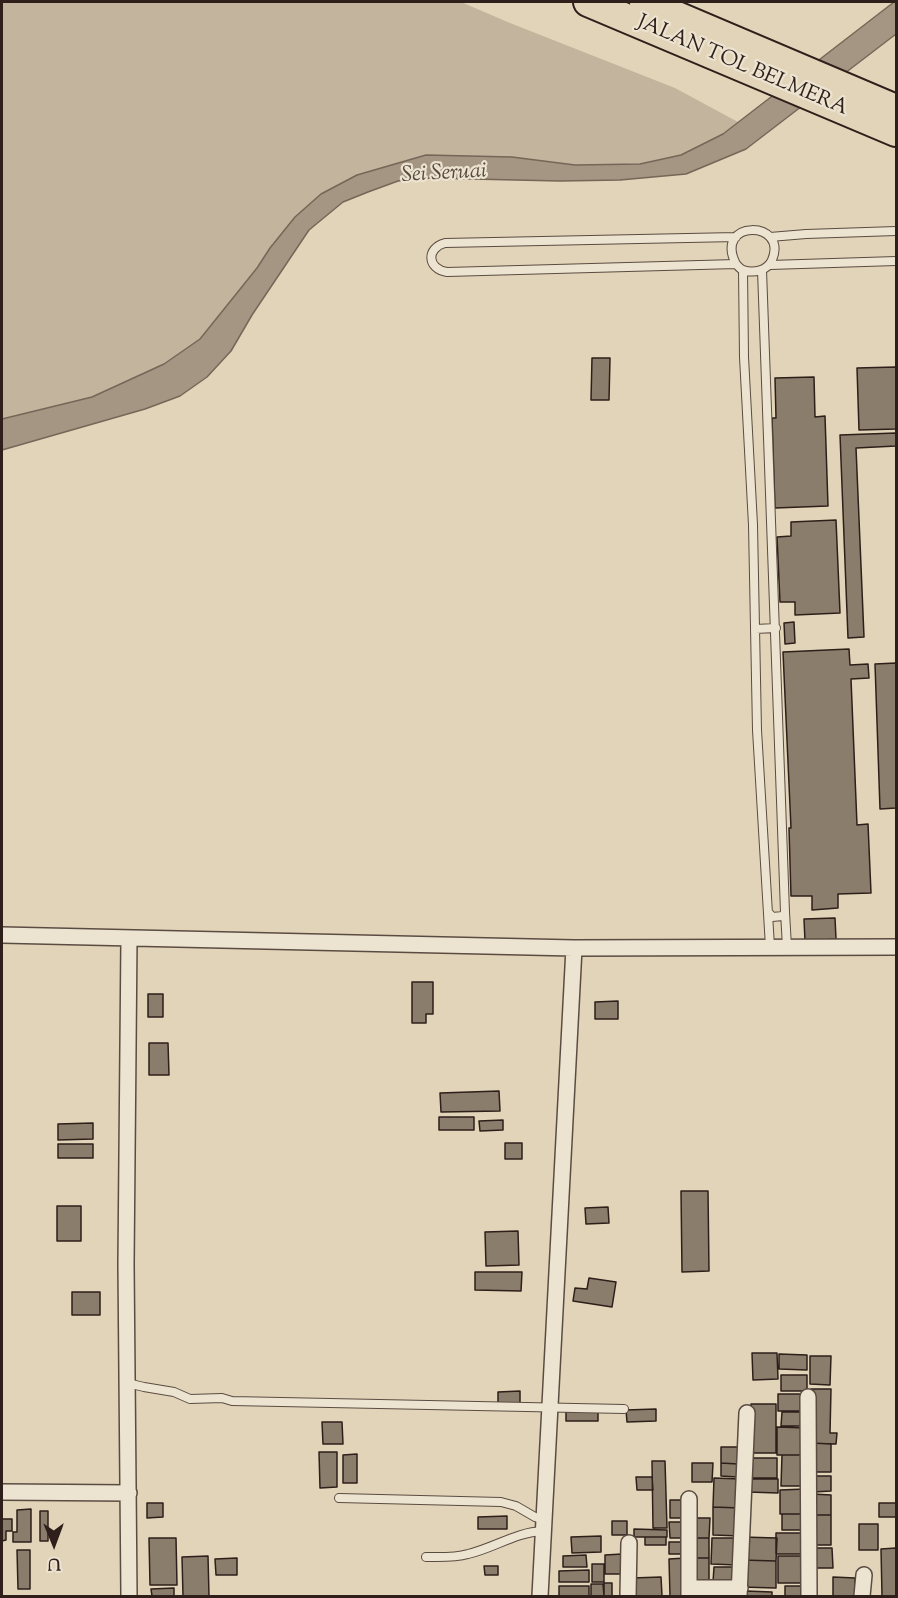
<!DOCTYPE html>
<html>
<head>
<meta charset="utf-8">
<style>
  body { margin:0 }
  #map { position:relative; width:898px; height:1598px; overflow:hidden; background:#e1d4b8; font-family:"Sorts Mill Goudy",serif }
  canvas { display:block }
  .frame { position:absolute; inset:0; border:3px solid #2e1f1a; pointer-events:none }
  .north { position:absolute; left:24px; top:1514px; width:60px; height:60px; -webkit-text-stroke:4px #ece3d1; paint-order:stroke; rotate:179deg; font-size:16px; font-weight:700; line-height:24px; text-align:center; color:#2e1f1a }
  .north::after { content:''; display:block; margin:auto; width:21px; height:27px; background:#2e1f1a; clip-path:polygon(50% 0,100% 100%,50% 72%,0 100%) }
</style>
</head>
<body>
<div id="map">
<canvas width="898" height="1598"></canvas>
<div class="frame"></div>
<div class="north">U</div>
</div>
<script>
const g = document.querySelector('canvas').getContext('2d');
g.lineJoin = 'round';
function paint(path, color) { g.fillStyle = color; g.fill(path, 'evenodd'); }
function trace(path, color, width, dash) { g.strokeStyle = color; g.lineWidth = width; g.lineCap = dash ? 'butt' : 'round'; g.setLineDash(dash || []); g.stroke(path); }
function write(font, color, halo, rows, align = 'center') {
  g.font = font + ' "Sorts Mill Goudy",serif'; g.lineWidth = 4.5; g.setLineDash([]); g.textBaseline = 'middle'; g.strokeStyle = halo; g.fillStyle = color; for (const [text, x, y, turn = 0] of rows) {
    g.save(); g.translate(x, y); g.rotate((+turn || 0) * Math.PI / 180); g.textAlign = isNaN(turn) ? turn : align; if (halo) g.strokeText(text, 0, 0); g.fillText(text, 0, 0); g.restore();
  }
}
paint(new Path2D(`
  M2 2H461L510 23 675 88 738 122 723 134 682 155 640 164 575 165 512 157 426 155 357 175 270 248 257 268 200 339 164 364 92 397 2 419Z`), '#c3b59d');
const water = new Path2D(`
  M894 2H896V34L746 149 686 174 620 180 560 181 427 178 398 181 368 192 343 202 309 230 252 315 231 351 207 377 180 396 145 409 2 450V419L92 397 164 364 200 339 257 268 270 248 295 217 321 194 357 175 426 155 512 157 575 165 640 164 681 155 723 134Z`);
paint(water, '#a49682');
trace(water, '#756658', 1.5);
const building = new Path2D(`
  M592 358H610L609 400H591Z
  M896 367V429L859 430 857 368Z
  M814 377 815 417 825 416 828 506 775 508 772 418H776L775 378Z
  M896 433V446L856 448 864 637 848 638 840 435Z
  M836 520 840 613 795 615V602H780L777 537 791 536V522Z
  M794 622 795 643 785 644 784 623Z
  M849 649 850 665 868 664 869 678 851 679 857 825 868 824 871 893 838 894V908L812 910V896H791L789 828H791L783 652Z
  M896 663V808L880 809 875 664Z
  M835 918 836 939 805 941 804 919Z
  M412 982H433V1014H426V1023H412Z
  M148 994H163V1017H148Z
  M618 1001V1019H595V1002Z
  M149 1043H168L169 1075H149Z
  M499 1091 500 1111 441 1112 440 1093Z
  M439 1117H474V1130H439Z
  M503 1120V1130L480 1131 479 1121Z
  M93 1123V1139L58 1140V1124Z
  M505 1143H522V1159H505Z
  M58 1144H93V1158H58Z
  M681 1191H708L709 1271 682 1272Z
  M57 1206H81V1241H57Z
  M608 1207 609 1223 586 1224 585 1208Z
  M518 1231 519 1265 486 1266 485 1232Z
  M475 1272H522L521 1291 475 1290Z
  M589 1278 616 1282 612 1307 573 1301 575 1288 587 1289Z
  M72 1292H100V1315H72Z
  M752 1353H777L778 1379 753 1380Z
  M779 1354 807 1355V1370L779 1369Z
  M810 1356H831L830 1385 810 1384Z
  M781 1375H807V1391H781Z
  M811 1389H831L830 1433H837L836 1444 809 1443Z
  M520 1391V1403L498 1404V1392Z
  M778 1394H805V1411H778Z
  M751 1404H776V1453H751Z
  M566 1409H598V1421H566Z
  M656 1409V1421L627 1422 626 1410Z
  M782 1412H805V1426H781Z
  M322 1422H342L343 1444H323Z
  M777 1427 806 1428V1455H777Z
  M812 1443 831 1444V1472H812Z
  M721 1447H738V1464L721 1463Z
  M319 1452H337V1487L320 1488Z
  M357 1454V1483H343V1455Z
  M782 1455H806L805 1486H781Z
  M751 1458H777V1478H751Z
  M652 1461H665L667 1528H653Z
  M692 1463H713L712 1482H692Z
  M721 1463 738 1464 737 1477 721 1476Z
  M813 1476H831V1491L813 1492Z
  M636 1477H652L653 1490H637Z
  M714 1478 741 1479 740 1508 713 1507Z
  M748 1479H778V1493L748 1492Z
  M806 1489 807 1514H780V1490Z
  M812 1494 831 1495V1515H811Z
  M670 1500H685V1518H670Z
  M147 1503H163V1517L147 1518Z
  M879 1503H896V1517H879Z
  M713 1507 740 1508V1536L713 1535Z
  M31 1509V1542H13V1532H17V1510Z
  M40 1511H48V1541H40Z
  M782 1514H807V1530H782Z
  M811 1515H831V1545H811Z
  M507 1516V1529H478V1517Z
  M690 1518H710L709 1538H690Z
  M2 1519H12V1531H6V1540L2 1541Z
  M612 1521H627V1535H612Z
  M669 1522H686V1538H670Z
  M859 1524H878V1550H859Z
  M634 1529 667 1530V1537H634Z
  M776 1533H805V1554H776Z
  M601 1536V1552L572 1553 571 1537Z
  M645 1537H666V1545H645Z
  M742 1537 777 1538 776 1561 742 1560Z
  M149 1538H176L177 1585H150Z
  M690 1538H709V1558H689Z
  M712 1538H738L737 1565 711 1564Z
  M669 1542H685V1554H669Z
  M809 1548H832L833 1568H810Z
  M896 1548V1596H882L881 1549Z
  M17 1550H30V1589H18Z
  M622 1554V1574H605V1555Z
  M586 1555 587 1567H563V1556Z
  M208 1556 209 1596H183L182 1557Z
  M778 1556H806V1583H778Z
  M237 1558V1575H216L215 1559Z
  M686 1558 687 1596H670L669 1559Z
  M689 1558H709V1580H689Z
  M742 1560 776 1561V1588L741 1587Z
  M592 1564H604V1582H592Z
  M484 1566H498V1575H485Z
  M714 1567H734V1583L713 1582Z
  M589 1570V1582H559V1571Z
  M661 1577 662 1596H632V1578Z
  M833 1577 855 1578V1596H833Z
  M604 1583H612V1596H604Z
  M591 1584H603L604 1596H591Z
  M559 1586H589V1596H559Z
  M785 1586H803V1596H785Z
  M174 1588V1596H152L151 1589Z
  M746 1591 772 1592V1596H746Z`);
paint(building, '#8b7d6c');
trace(building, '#2e1f1a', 1.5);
const lane = new Path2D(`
  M770 237 806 234 896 231
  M736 264C713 219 789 220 772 260 768 270 754 274 743 270 740 269 738 266 736 264L447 272C427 269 426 248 445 243L736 237
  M770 265 896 261
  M743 270 744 357 753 525 757 730 770 947
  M762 270 785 912 783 916 772 917 769 913
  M755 629 776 628
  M785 912 787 947
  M127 1383 144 1387 174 1392 190 1399 222 1398 232 1401 624 1409
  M339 1498 501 1502 516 1506 535 1517 544 1520
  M426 1557C440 1557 454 1558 468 1554 494 1548 516 1532 543 1531`);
const street = new Path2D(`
  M2 935 574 948 896 947
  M129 938 126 1264 129 1596
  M808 1397 809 1596
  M2 1492 129 1493
  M689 1588H740
  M540 1596 574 948
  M628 1596 629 1543
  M689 1596V1499
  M739 1596 747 1413
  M862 1596 864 1575`);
const highway = new Path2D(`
  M588 2 896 132
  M644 2 896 109`);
trace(lane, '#5b4c42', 10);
trace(street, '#5b4c42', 18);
trace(highway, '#2e1f1a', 32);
trace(lane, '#ece3d1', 8);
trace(street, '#ece3d1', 15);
trace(highway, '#e1d4b8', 28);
write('21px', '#2e1f1a', '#ece3d1', [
  ["JALAN TOL BELMERA",742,67,23]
]);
write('italic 22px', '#57493e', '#ece3d1', [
  ["Sei Seruai",444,175,-3]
]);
</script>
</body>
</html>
